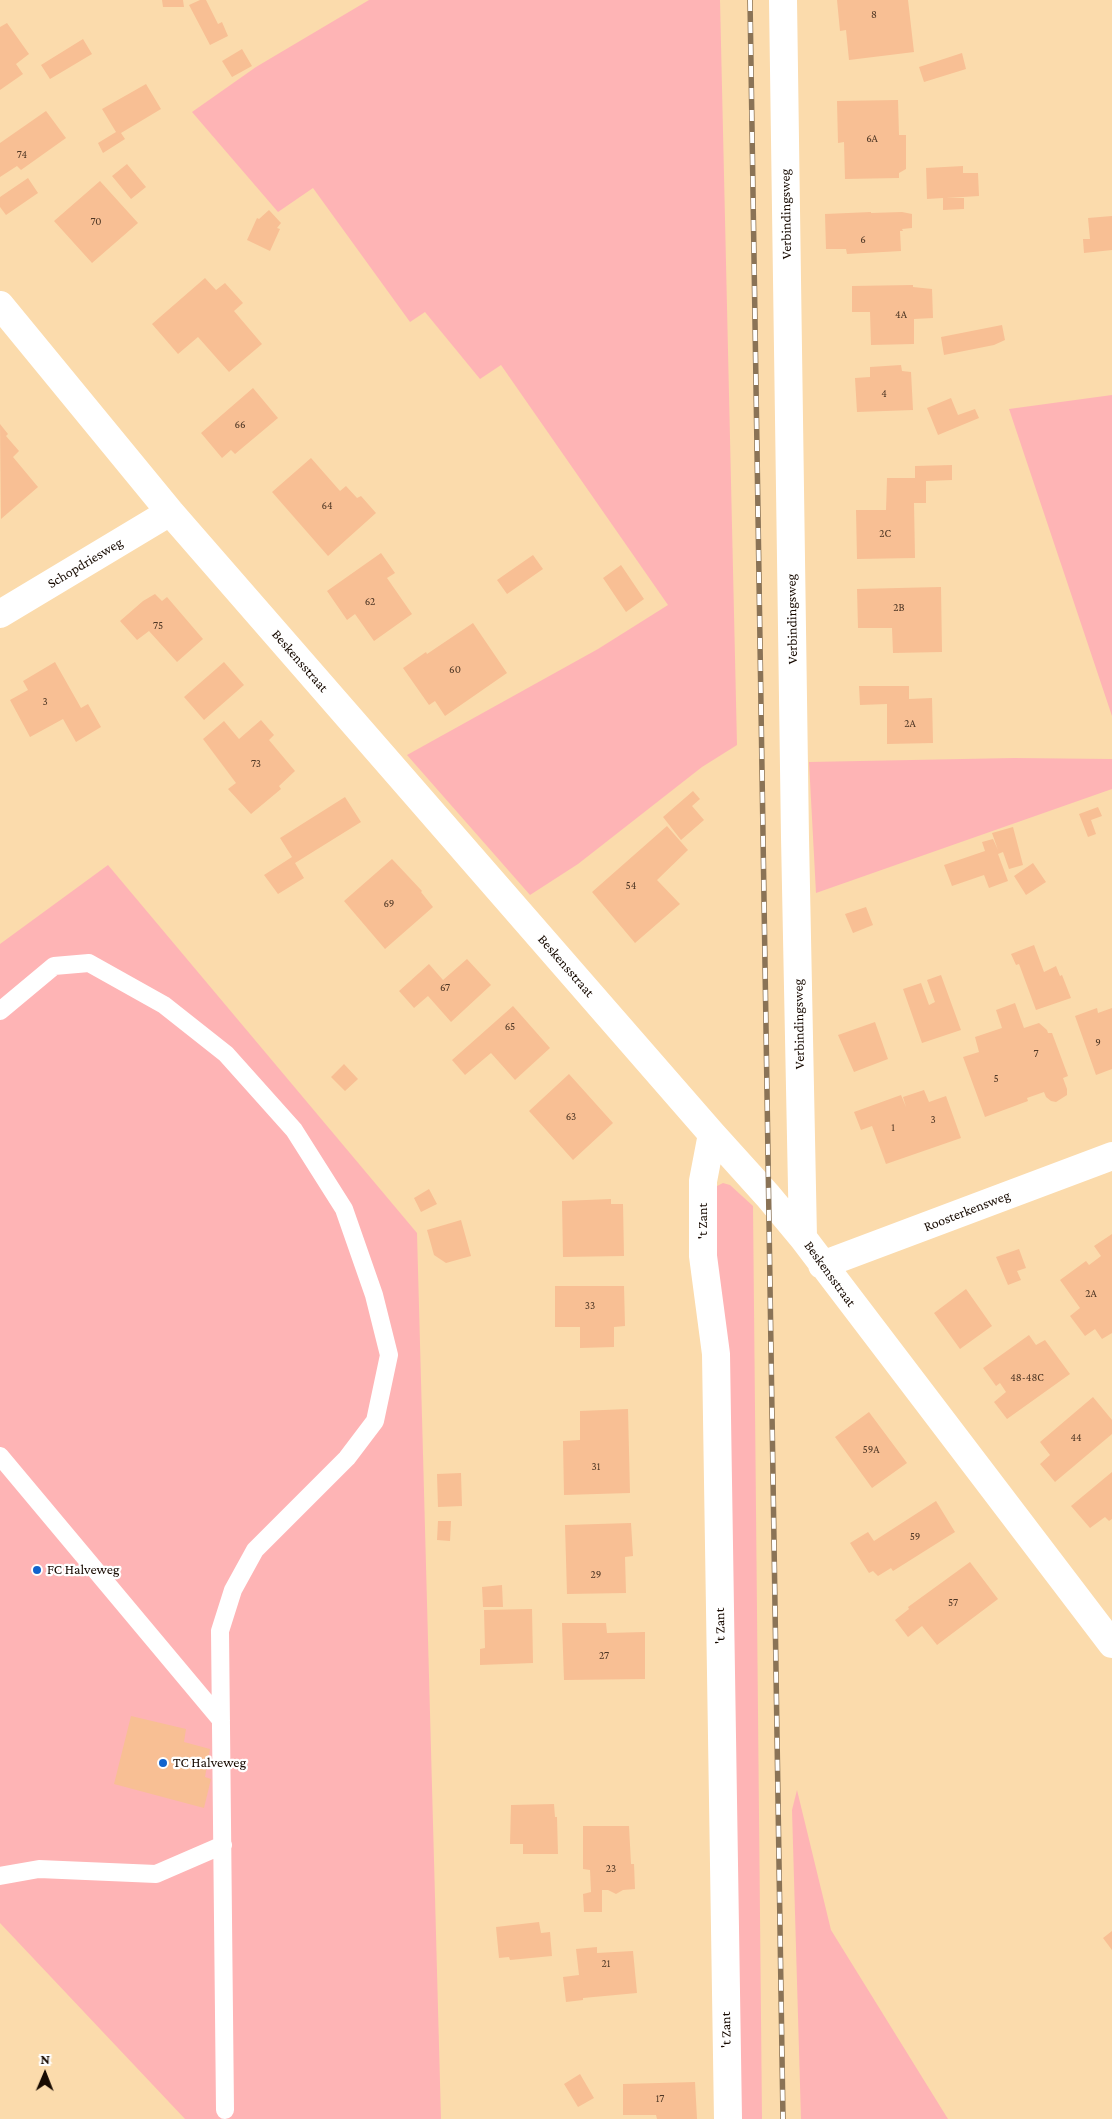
<!DOCTYPE html>
<html>
<head>
<meta charset="utf-8">
<style>
  body { margin:0 }
  #map { position:relative; width:1112px; height:2119px; overflow:hidden; background:#fbdbac; font-family:"Crimson Pro",serif }
  canvas { display:block }
  .north { position:absolute; left:20px; top:2049px; width:50px; height:50px; -webkit-text-stroke:4px #fff; paint-order:stroke; rotate:1deg; font-size:14px; font-weight:700; line-height:20px; text-align:center; color:#170a00 }
  .north::after { content:''; display:block; margin:auto; width:18px; height:22px; background:#170a00; clip-path:polygon(50% 0,100% 100%,50% 72%,0 100%) }
</style>
</head>
<body>
<div id="map">
<canvas width="1112" height="2119"></canvas>
<div class="north">N</div>
</div>
<script>
const g = document.querySelector('canvas').getContext('2d');
g.lineJoin = 'round';
function paint(path, color) { g.fillStyle = color; g.fill(path, 'evenodd'); }
function trace(path, color, width, dash) { g.strokeStyle = color; g.lineWidth = width; g.lineCap = dash ? 'butt' : 'round'; g.setLineDash(dash || []); g.stroke(path); }
function write(font, color, halo, rows, align = 'center') {
  g.font = font + ' "Crimson Pro",serif'; g.lineWidth = 4.5; g.setLineDash([]); g.textBaseline = 'middle'; g.strokeStyle = halo; g.fillStyle = color; for (const [text, x, y, turn = 0] of rows) {
    g.save(); g.translate(x, y); g.rotate((+turn || 0) * Math.PI / 180); g.textAlign = isNaN(turn) ? turn : align; if (halo) g.strokeText(text, 0, 0); g.fillText(text, 0, 0); g.restore();
  }
}
paint(new Path2D(`
  M369 0H720L737 745 702 767 578 864 530 895 407 755 598 649 668 605 501 365 480 379 425 312 410 322 313 188 278 212 192 112 256 67Z
  M1112 395V716L1009 409Z
  M1014 758 1112 759V789L816 893 809 762Z
  M108 865 417 1233 441 2119H185L0 1923V944Z
  M723 1183 730 1185 753 1206 762 2119H740L712 1232 714 1194 717 1186Z
  M797 1790 831 1930 948 2119H801L792 1810Z`), '#feb4b5');
paint(new Path2D(`
  M162 0H183L184 7H163Z
  M200 0H206L218 24 222 22 228 36 210 45 189 5Z
  M837 0H908L914 52 849 60 846 30 840 31Z
  M7 23 29 54 16 64 23 74 0 90V27Z
  M83 39 92 54 50 79 41 65Z
  M242 49 252 66 232 77 222 61Z
  M962 53 966 69 924 82 919 67Z
  M146 84 161 109 121 133 125 139 103 153 98 143 116 132 102 109Z
  M898 100 899 135H906V169L899 173V178L845 179 844 142 838 143 837 101Z
  M46 111 66 138 21 170 17 166 0 177V143Z
  M127 164 146 187 131 199 112 176Z
  M963 166V173H978L979 196 946 198H964V209L943 210V198L927 199 926 168Z
  M28 178 38 193 6 215 0 207V197Z
  M100 181 138 223 92 263 54 221Z
  M269 210 281 223 277 228 280 229 270 251 247 240 257 218 259 219Z
  M871 212V213L902 212 912 214V228L902 229 903 231H900L901 251 847 254 846 249H826L825 214Z
  M1112 216V250L1084 253 1083 239H1090L1088 218Z
  M205 278 216 290 225 283 243 303 234 311 262 344 229 372 198 337 178 354 152 324Z
  M913 285V287L932 289 933 318 914 319V344L871 345 870 312H852V286Z
  M1002 325 1005 340 994 345 944 355 941 337Z
  M901 365 902 371 911 372 913 410 857 412 855 378 870 377V367Z
  M253 388 278 418 235 454 231 450 222 458 201 433Z
  M951 398 958 415 975 409 979 418 938 435 927 408Z
  M0 424 8 434 6 436 19 451 13 457 38 487 1 519Z
  M311 458 340 491 346 486 357 498 361 496 376 513 328 556 272 492Z
  M952 465V480L926 481V503H914L915 558 857 559 856 510H886L887 478H915V466Z
  M381 553 395 573 387 578 412 614 374 641 355 614 347 620 327 591Z
  M533 555 543 569 507 594 497 580Z
  M621 565 644 599 626 612 603 578Z
  M941 587 942 652 893 653 892 628H858L857 589Z
  M155 594 162 601 167 597 203 639 177 662 149 631 137 640 120 621 143 601Z
  M473 623 507 673 445 716 435 701 429 705 403 668 426 652 427 654Z
  M55 662 81 708 88 704 101 727 76 742 63 719 30 737 10 700 28 690 23 681Z
  M224 662 244 685 204 720 184 697Z
  M859 686H909V699L932 698 933 743 887 744V704L860 705Z
  M261 720 274 735 269 740 295 771 279 786 281 789 251 814 228 789 236 783 203 739 224 721 239 739Z
  M693 791 700 799 692 806 704 820 681 840 663 817Z
  M345 797 361 822 295 863 304 878 278 894 264 875 292 857 280 838Z
  M1098 807 1102 816 1091 820 1096 834 1088 837 1079 814Z
  M667 826 688 850 657 880 680 904 635 943 592 892Z
  M1013 827 1023 865 1009 869 1003 852 998 854 1008 881 989 888 984 875 952 886 944 865 985 851 982 842 993 839 998 850 992 833Z
  M392 859 422 891 421 892 433 907 385 949 344 901Z
  M1033 863 1046 882 1026 895 1014 876Z
  M866 907 873 925 853 933 845 914Z
  M1034 945 1044 972 1056 966 1060 976 1062 975 1071 998 1036 1010 1019 964 1016 965 1011 954Z
  M467 959 491 985 451 1022 428 996 414 1008 399 991 429 964 443 980Z
  M941 975 961 1030 922 1043 903 989 921 983 929 1005 935 1002 927 980Z
  M1015 1003 1024 1028 1039 1023 1047 1030 1048 1033H1052L1068 1076 1063 1078 1067 1089V1095L1056 1102 1051 1101 1046 1097 1044 1092 1027 1098 1028 1101 985 1117 963 1057 979 1052 975 1037 1002 1028 996 1010Z
  M513 1006 550 1048 515 1080 491 1053 465 1075 452 1060Z
  M1097 1008 1098 1013 1112 1008V1069L1096 1075 1075 1016Z
  M875 1022 888 1059 854 1072 838 1035Z
  M344 1064 358 1079 345 1091 331 1077Z
  M569 1074 613 1123 573 1160 529 1111Z
  M924 1090 929 1102 946 1096 961 1138 886 1164 872 1126 861 1130 854 1112 901 1095 906 1107 903 1097Z
  M429 1189 437 1204 421 1212 414 1198Z
  M611 1199V1204H623L624 1256 563 1257 562 1201Z
  M461 1220 471 1256 446 1263 434 1255 427 1230Z
  M1112 1234V1333L1102 1339 1095 1329 1085 1336 1070 1316 1080 1308 1060 1280 1086 1261 1089 1265 1101 1256 1094 1246Z
  M1019 1249 1026 1268 1017 1271 1021 1280 1008 1285 996 1257Z
  M555 1286H624L625 1326 614 1327V1347L580 1348V1327H555Z
  M966 1289 992 1326 960 1349 934 1313Z
  M1029 1335 1036 1345 1045 1340 1070 1374 1007 1419 994 1402 1006 1392 1000 1383 996 1386 983 1368Z
  M1093 1397 1112 1420V1434L1055 1482 1040 1464 1050 1455 1040 1442Z
  M628 1409 630 1493 564 1495 563 1441 580 1440V1411Z
  M869 1412 907 1463 872 1488 835 1437Z
  M1112 1472V1519L1109 1521 1105 1517 1090 1528 1071 1506Z
  M461 1473 462 1506 438 1507 437 1474Z
  M936 1501 955 1532 893 1571 891 1568 878 1576 873 1571 869 1573 850 1543 868 1532 874 1541Z
  M438 1521H451L450 1541 437 1540Z
  M631 1523 633 1556 625 1557 626 1593 567 1594 565 1525Z
  M970 1562 998 1599 937 1645 922 1626 908 1637 895 1620 909 1609 908 1607Z
  M502 1585 503 1607H483L482 1587Z
  M532 1609 533 1663 480 1665V1649L485 1648 484 1610Z
  M562 1623H606L607 1633 645 1632V1679L564 1680Z
  M131 1716 186 1729 184 1742 210 1749 205 1777 211 1779 204 1808 114 1784Z
  M554 1804 555 1817H557L558 1854H523V1844H510L511 1805Z
  M583 1826H629L631 1864H634L635 1889 623 1890 616 1894 608 1890H602V1912H584L583 1894 591 1892 590 1870 583 1869Z
  M539 1922 541 1933 550 1932 552 1956 510 1960 509 1957 499 1958 496 1927Z
  M1112 1931V1950L1103 1938Z
  M597 1947V1953L633 1951 637 1993 583 1998V2000L566 2002 563 1977 579 1975 576 1949Z
  M580 2074 594 2098 578 2107 564 2084Z
  M695 2082 697 2119H657L656 2115H623V2084Z`), '#f8bf94');
trace(new Path2D(`
  M0 1011 54 966 89 963 164 1005 226 1054 294 1130 344 1209 374 1295 389 1355 375 1421 347 1458 255 1550 233 1590 220 1631 225 2110
  M0 1456 221 1720
  M0 1876 39 1869 156 1874 223 1845`), '#fff', 18);
trace(new Path2D(`
  M783 0 795 837 803 1238
  M0 305 170 512 712 1134 768 1196 803 1238 1112 1644
  M0 614 170 512
  M712 1134 703 1181V1256L716 1354 728 2119
  M822 1265 1112 1156`), '#fff', 28);
const rail = new Path2D(`
  M750 0 783 2119`);
trace(rail, '#8a7356', 5.5);
trace(rail, '#fff', 4, [11]);
for (const [x, y, r, color] of [
  [37,1570,5,"#1163cd"],
  [163,1763,5,"#1163cd"]
]) { const dot = new Path2D(); dot.arc(x, y, r, 0, 2 * Math.PI); g.fillStyle = color; g.fill(dot); trace(dot, '#fff', 2); }
write('11px', '#4f3725', null, [
  ["8",874,15],
  ["6A",872,139],
  ["74",22,155],
  ["70",96,222],
  ["6",863,240],
  ["4A",901,315],
  ["4",884,394],
  ["66",240,425],
  ["64",327,506],
  ["2C",885,534],
  ["62",370,602],
  ["2B",899,608],
  ["75",158,626],
  ["60",455,670],
  ["3",45,702],
  ["2A",910,724],
  ["73",256,764],
  ["54",631,886],
  ["69",389,904],
  ["67",445,988],
  ["65",510,1027],
  ["9",1098,1043],
  ["7",1036,1054],
  ["5",996,1079],
  ["63",571,1117],
  ["3",933,1120],
  ["1",893,1128],
  ["2A",1091,1294],
  ["33",590,1306],
  ["48-48C",1027,1378],
  ["44",1076,1438],
  ["59A",871,1450],
  ["31",596,1467],
  ["59",915,1537],
  ["29",596,1575],
  ["57",953,1603],
  ["27",604,1656],
  ["23",611,1869],
  ["21",606,1964],
  ["17",660,2099]
]);
write('14px', '#170a00', '#fff', [
  ["Verbindingsweg",786,214,-91],
  ["Schopdriesweg",85,563,-31],
  ["Verbindingsweg",792,619,-91],
  ["Beskensstraat",300,661,49],
  ["Beskensstraat",566,966,49],
  ["Verbindingsweg",799,1024,-91],
  ["Roosterkensweg",967,1211,-21],
  ["'t Zant",703,1221,-90],
  ["Beskensstraat",830,1274,54],
  ["'t Zant",720,1626,-91],
  ["'t Zant",726,2030,-91]
]);
write('14px', '#170a00', '#fff', [
  ["FC Halveweg",47,1570],
  ["TC Halveweg",173,1763]
], 'left');
</script>
</body>
</html>
